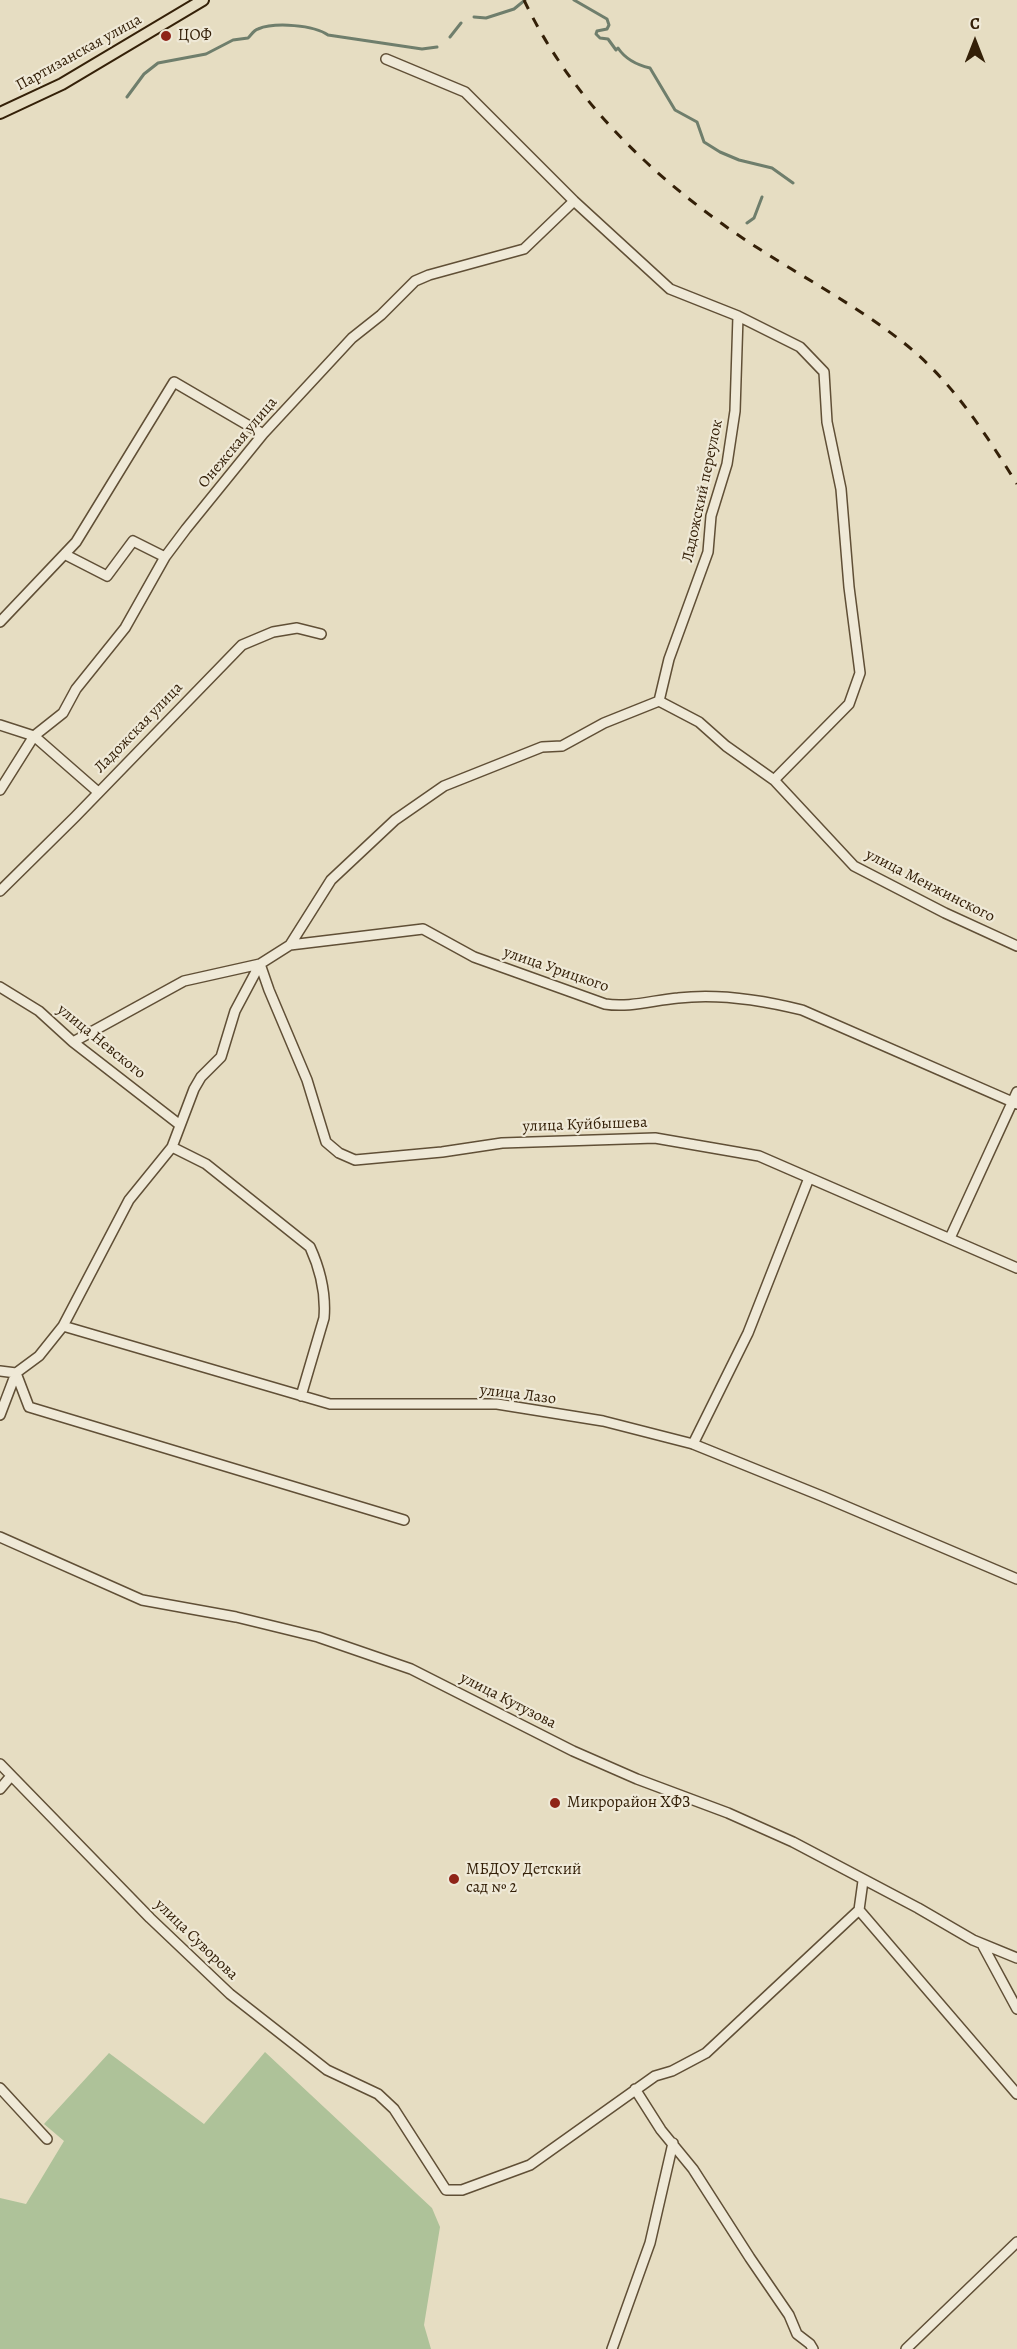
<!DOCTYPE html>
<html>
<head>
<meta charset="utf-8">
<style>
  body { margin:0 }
  #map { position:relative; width:1017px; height:2349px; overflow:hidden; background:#e6ddc2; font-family:Alegreya,serif }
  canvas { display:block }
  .north { position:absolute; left:945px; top:12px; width:60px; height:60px; -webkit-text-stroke:4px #efe9d7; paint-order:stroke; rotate:0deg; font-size:16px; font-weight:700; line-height:24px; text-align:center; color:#342008 }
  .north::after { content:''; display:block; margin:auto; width:21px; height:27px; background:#342008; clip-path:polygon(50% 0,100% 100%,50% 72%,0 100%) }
</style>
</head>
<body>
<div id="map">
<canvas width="1017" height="2349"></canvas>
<div class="north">С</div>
</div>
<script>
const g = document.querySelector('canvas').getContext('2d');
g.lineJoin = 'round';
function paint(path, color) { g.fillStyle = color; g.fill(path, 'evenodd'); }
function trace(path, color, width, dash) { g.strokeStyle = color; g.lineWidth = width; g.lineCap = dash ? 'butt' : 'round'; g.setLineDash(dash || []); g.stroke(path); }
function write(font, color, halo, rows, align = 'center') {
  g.font = font + ' Alegreya,serif'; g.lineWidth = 4.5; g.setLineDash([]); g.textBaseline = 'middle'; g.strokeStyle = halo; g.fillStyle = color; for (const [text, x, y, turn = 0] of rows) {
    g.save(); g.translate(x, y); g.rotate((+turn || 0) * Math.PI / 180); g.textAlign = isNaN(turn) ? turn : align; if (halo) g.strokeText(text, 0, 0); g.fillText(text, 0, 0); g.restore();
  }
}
paint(new Path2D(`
  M265 2052 432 2208 440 2227 424 2325 431 2349H0V2198L26 2204 64 2141 44 2124 109 2053 204 2124Z`), '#aec299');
trace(new Path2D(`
  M574 0 607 19 609 25 607 29 597 31 596 34 600 38 608 39 616 50 618 48C626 60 637 65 650 68L675 110 697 122 704 142 720 152 739 160 772 168 793 183
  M474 17 486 18 514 9 525 0
  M450 37 461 23
  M127 97 144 74 158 63 206 54 233 40 248 38C251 35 254 30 258 29 275 22 314 25 328 35L422 49 437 47
  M747 223 754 218 762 197`), '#6f7e6c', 3);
const minor = new Path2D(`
  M386 59 465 92 574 201 670 289 738 316 800 347 824 372 827 422 841 489 849 587 860 673 849 704 774 780
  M66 555 107 576 133 541 165 557
  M0 622 76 542 174 382 263 434
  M659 701 669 659 708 552 711 516 727 464 735 411 738 316
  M0 725 34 736 98 792
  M0 790 34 736 63 713 76 689 125 628 165 557 186 529 263 434 352 338 381 315 415 281 429 275 524 249 574 201
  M0 891 75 817 242 645 273 632 297 628 321 634
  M290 945 423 929 474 957 605 1004C629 1008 654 1000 678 998 720 993 762 1000 802 1010L1017 1104
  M260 964 269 990 307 1080 326 1142 339 1153 355 1160 442 1152 502 1143 655 1138 759 1156 1017 1268
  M0 987 39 1011 73 1042 180 1125
  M73 1042 184 981 260 964 290 945 331 880 395 820 444 786 542 747 562 746 604 723 659 701 699 722 726 746 774 780 854 866 945 913 1017 946
  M172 1147 206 1164 310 1247C320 1269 326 1294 324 1318L301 1396
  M950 1238 1017 1092
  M63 1326 330 1404H497L603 1421 693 1444 824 1497 1017 1579
  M0 1371 16 1373 39 1356 63 1326 129 1200 172 1147 194 1089 201 1077 221 1057 235 1011 260 964
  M16 1373 29 1407 404 1520
  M0 1415 16 1373
  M693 1444 748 1333 809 1178
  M0 1537 142 1600 236 1617 318 1637 411 1669 573 1751 637 1779 728 1813 793 1842 918 1908 973 1940 1017 1958
  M0 1764 150 1918 230 1994 327 2070 378 2094 394 2109 446 2190H462L530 2165 655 2076 672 2071 706 2053 859 1910
  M0 1789 11 1776
  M863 1881 859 1910 1017 2094
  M983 1946 1017 2009
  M0 2088 47 2139
  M635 2089 661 2130 693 2169 750 2258 789 2315 797 2334 810 2344 813 2349
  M612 2349 650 2243 673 2143
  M906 2349 1017 2242`);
const major = new Path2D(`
  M0 113 62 84 203 0`);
trace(minor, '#604f36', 12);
trace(major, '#342008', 14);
trace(minor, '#efe9d7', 9);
trace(major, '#e6ddc2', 10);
trace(new Path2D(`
  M524 0C567 91 640 165 721 223 780 266 847 298 904 343 952 381 985 433 1017 484`), '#342008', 3, [10, 10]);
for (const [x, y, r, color] of [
  [166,36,6,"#8f2418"],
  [555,1803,6,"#8f2418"],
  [454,1879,6,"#8f2418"]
]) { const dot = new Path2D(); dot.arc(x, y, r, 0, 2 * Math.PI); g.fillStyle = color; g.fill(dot); trace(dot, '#efe9d7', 2); }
write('16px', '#342008', '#efe9d7', [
  ["ЦОФ",178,36],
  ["Микрорайон ХФЗ",567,1803],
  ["МБДОУ Детский",466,1870],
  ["сад № 2",466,1888]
], 'left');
write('16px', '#342008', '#efe9d7', [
  ["Партизанская улица",79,53,-29],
  ["Онежская улица",238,443,-50],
  ["Ладожский переулок",703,491,-78],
  ["Ладожская улица",139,728,-46],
  ["улица Менжинского",930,886,27],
  ["улица Урицкого",556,970,19],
  ["улица Невского",101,1042,39],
  ["улица Куйбышева",585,1125,-2],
  ["улица Лазо",518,1395,7],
  ["улица Кутузова",508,1701,27],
  ["улица Суворова",196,1940,44]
]);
</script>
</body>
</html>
